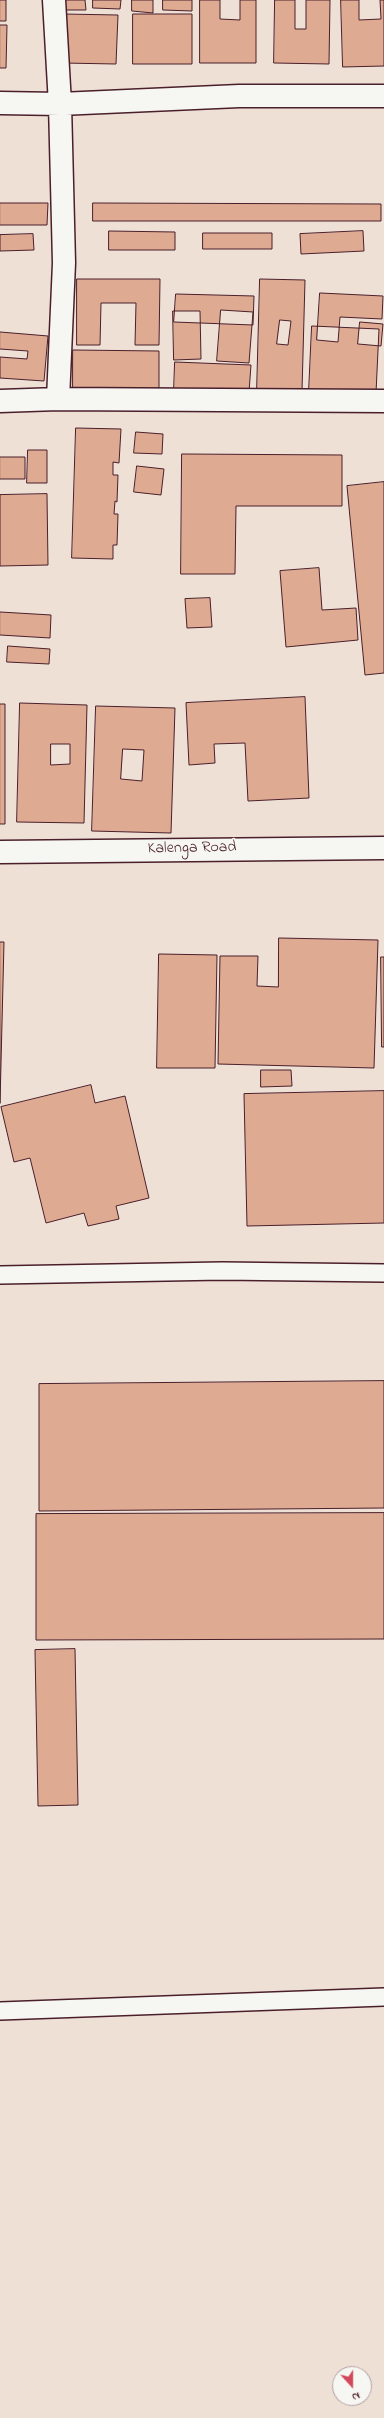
<!DOCTYPE html>
<html>
<head>
<meta charset="utf-8">
<style>
  body { margin:0 }
  #map { position:relative; width:384px; height:2418px; overflow:hidden; background:#efe0d5; font-family:"Indie Flower",sans-serif }
  canvas { display:block }
  .north { position:absolute; left:332px; top:2366px; width:40px; height:40px; box-sizing:border-box; background:#f6f6f2; border:1px solid #b1a0a2; border-radius:50%; rotate:159deg; font-size:11px; font-weight:700; line-height:16px; text-align:center; color:#4a1f2b }
  .north::after { content:''; display:block; margin:auto; width:14px; height:18px; background:#d1495b; clip-path:polygon(50% 0,100% 100%,50% 72%,0 100%) }
</style>
</head>
<body>
<div id="map">
<canvas width="384" height="2418"></canvas>
<div class="north">N</div>
</div>
<script>
const g = document.querySelector('canvas').getContext('2d');
g.lineJoin = 'round';
function paint(path, color) { g.fillStyle = color; g.fill(path, 'evenodd'); }
function trace(path, color, width, dash) { g.strokeStyle = color; g.lineWidth = width; g.lineCap = dash ? 'butt' : 'round'; g.setLineDash(dash || []); g.stroke(path); }
function write(font, color, halo, rows, align = 'center') {
  g.font = font + ' "Indie Flower",sans-serif'; g.lineWidth = 3; g.setLineDash([]); g.textBaseline = 'middle'; g.strokeStyle = halo; g.fillStyle = color; for (const [text, x, y, turn = 0] of rows) {
    g.save(); g.translate(x, y); g.rotate((+turn || 0) * Math.PI / 180); g.textAlign = isNaN(turn) ? turn : align; if (halo) g.strokeText(text, 0, 0); g.fillText(text, 0, 0); g.restore();
  }
}
const building = new Path2D(`
  M0 0H6V21H0Z
  M64 0H85L86 10H64Z
  M93 0H121L120 9 93 8Z
  M132 0H153V13L132 11Z
  M163 0H192V11L163 10Z
  M200 0H220V19L240 20V0H256V63H200Z
  M275 0H295V29H306V0H330L329 64 274 63Z
  M341 0H359V20L381 19 380 0H384V66L343 67Z
  M63 14 118 15 116 64 62 63Z
  M133 14H192V64H133Z
  M0 25H7L6 68H0Z
  M0 203H48L47 225H0Z
  M93 203 381 204V221H93Z
  M109 231 175 232V250H109Z
  M363 231 364 251 301 254 300 234Z
  M203 233H272V249H203Z
  M33 234 34 250 0 251V235Z
  M77 279H160L159 345H135L136 303H101L100 345H77Z
  M260 279 305 280 302 391H257ZM280 320 291 321 288 345 277 344Z
  M320 293 383 296 382 319 340 317 338 342 317 340Z
  M176 294 254 296 253 325 174 322Z
  M221 310 253 312 249 363 217 361Z
  M173 311H200L201 359 174 360Z
  M360 322 383 324 381 346 358 344Z
  M312 326 379 329 376 393 309 391Z
  M0 332 48 336 44 381 0 378V357L27 359 28 351 0 349Z
  M73 350 159 351V396H73Z
  M175 362 251 365 249 392 174 390Z
  M76 428 121 429 119 463 113 462V475H118L117 502 115 501 114 514H118L117 545H113V559L72 558Z
  M136 432 163 434 162 454 134 453Z
  M28 450H47V483H27Z
  M182 454 342 455V506H236L235 574H181Z
  M0 457H25V479H0Z
  M137 466 164 469 161 495 134 492Z
  M384 482V673L365 675 347 486Z
  M47 494 48 565 0 566V495Z
  M319 568 322 610 356 608 358 640 286 647 280 571Z
  M210 598 212 627 187 628 185 599Z
  M0 612 51 615 50 638 0 635Z
  M8 646 50 649 49 664 7 662Z
  M305 697 309 798 248 801 245 743 214 744 215 763 189 765 186 703Z
  M20 703 87 705 84 823 17 822ZM51 744H70V764L51 765Z
  M0 704H5V824H0Z
  M96 706 175 708 171 833 92 831ZM123 749 144 750 142 781 121 779Z
  M279 938 378 940 374 1068 218 1064 220 956H258L257 986 278 987Z
  M0 942H4L0 1103Z
  M159 954 217 955 215 1068H157Z
  M381 957H384V1047H382Z
  M261 1070H291L292 1086 261 1087Z
  M91 1085 95 1103 125 1096 149 1198 116 1206 119 1219 88 1226 84 1213 46 1223 30 1158 14 1162 1 1107Z
  M384 1091V1223L247 1226 244 1094Z
  M384 1381V1508L39 1511V1384Z
  M384 1513V1639L36 1640V1514Z
  M75 1649 78 1805 38 1806 35 1650Z`);
paint(building, '#deab92');
trace(building, '#4a1f2b', 1);
const service = new Path2D(`
  M0 1275 222 1271 384 1273
  M0 2011 384 1997`);
const minor = new Path2D(`
  M54 0 60 104 64 263 58 399
  M0 103 60 104 239 96H384
  M0 401 58 399 384 401`);
const secondary = new Path2D(`
  M0 852 384 848`);
trace(service, '#4a1f2b', 20);
trace(minor, '#4a1f2b', 25);
trace(secondary, '#4a1f2b', 25);
trace(service, '#f6f6f2', 17);
trace(minor, '#f6f6f2', 22);
trace(secondary, '#f6f6f2', 22);
write('16px', '#4a1f2b', '#f6f6f2', [
  ["Kalenga Road",192,849,-1]
]);
</script>
</body>
</html>
